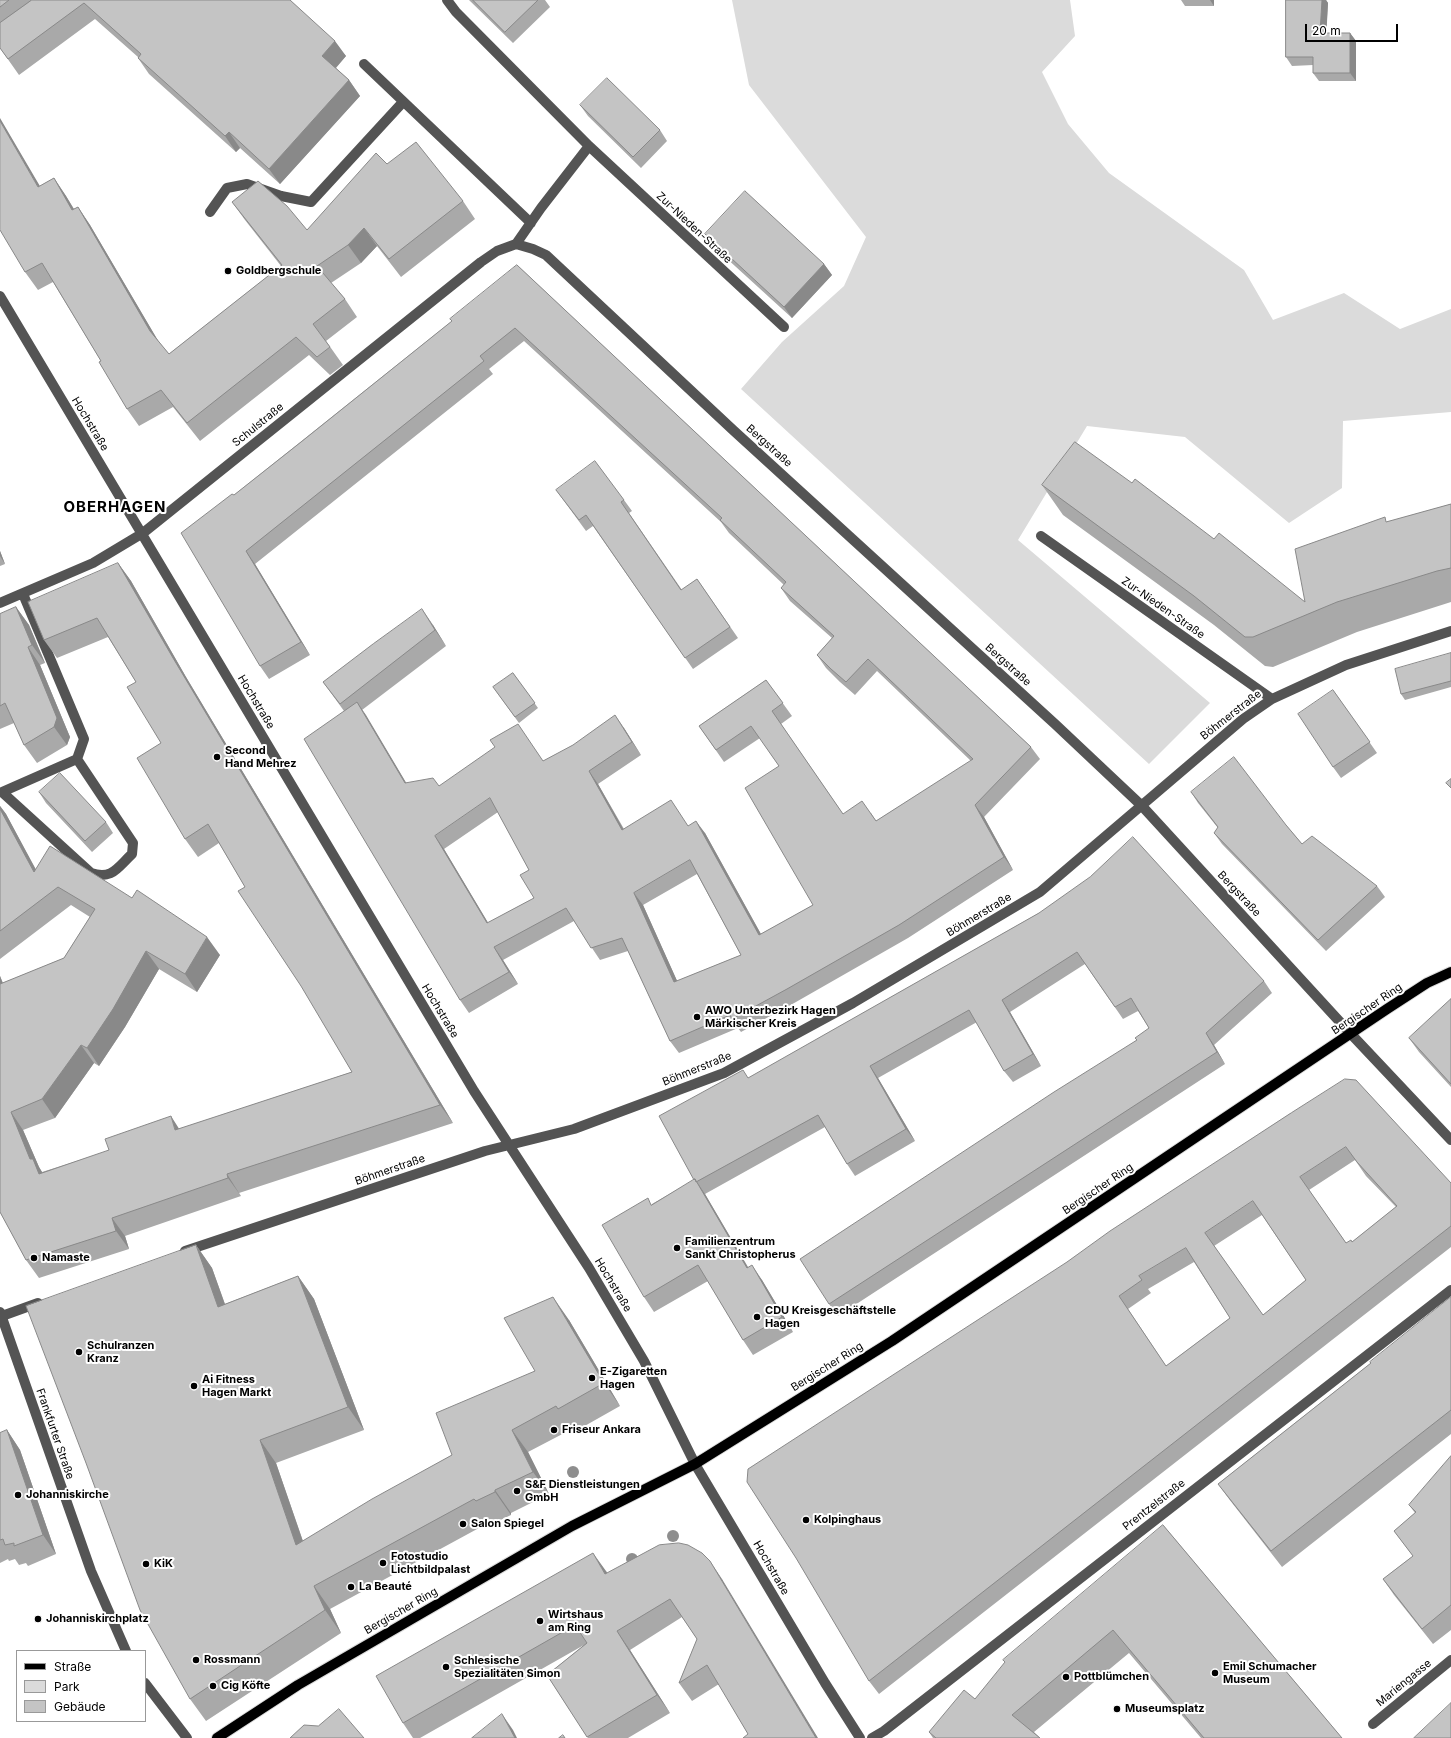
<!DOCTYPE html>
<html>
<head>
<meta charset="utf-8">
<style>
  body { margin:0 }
  #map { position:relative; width:1451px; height:1738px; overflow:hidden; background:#fff; font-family:Inter,sans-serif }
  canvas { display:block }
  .legend { position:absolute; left:16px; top:1650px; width:130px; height:72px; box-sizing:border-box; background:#fff; border:1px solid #999; margin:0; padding:5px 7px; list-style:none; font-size:12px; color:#000 }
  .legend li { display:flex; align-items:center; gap:8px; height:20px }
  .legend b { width:20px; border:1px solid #999 }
  .scale { position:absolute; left:1305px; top:24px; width:93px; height:18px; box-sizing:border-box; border:2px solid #000; border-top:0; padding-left:5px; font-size:12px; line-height:14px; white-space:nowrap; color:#000; -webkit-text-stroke:3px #fff; paint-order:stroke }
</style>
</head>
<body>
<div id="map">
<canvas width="1451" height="1738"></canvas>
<ul class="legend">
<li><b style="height:5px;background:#000"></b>Straße</li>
<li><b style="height:11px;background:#dbdbdb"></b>Park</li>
<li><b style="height:11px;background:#c4c4c4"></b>Gebäude</li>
</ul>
<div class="scale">20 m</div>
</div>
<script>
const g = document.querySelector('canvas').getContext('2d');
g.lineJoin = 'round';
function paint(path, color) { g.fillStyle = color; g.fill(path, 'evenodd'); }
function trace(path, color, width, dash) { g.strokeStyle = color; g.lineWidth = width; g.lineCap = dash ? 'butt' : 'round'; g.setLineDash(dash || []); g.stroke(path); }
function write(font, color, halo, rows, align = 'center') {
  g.font = font + ' Inter,sans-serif'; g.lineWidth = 4; g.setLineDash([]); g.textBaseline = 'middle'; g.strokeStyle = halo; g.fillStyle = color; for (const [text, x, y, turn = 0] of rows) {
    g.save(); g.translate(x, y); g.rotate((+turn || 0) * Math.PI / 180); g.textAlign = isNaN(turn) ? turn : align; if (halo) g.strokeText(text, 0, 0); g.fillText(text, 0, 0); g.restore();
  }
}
paint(new Path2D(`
  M732 0H1070L1075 36 1042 72 1068 124 1109 173 1244 270 1273 320 1344 293 1400 329 1451 309V412L1343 421 1342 488 1289 523 1185 437 1087 426 1018 540 1210 703 1149 764 741 389 782 342 844 286 866 237 749 85Z`), '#dbdbdb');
const major = new Path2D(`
  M217 1738 298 1685 572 1526 695 1464 892 1341 1387 1009 1427 983 1451 972`);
trace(major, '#dbdbdb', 12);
trace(new Path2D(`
  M447 0 456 12 589 146 784 327
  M364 64 531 223
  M210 212 227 188 247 184 281 196 311 202 403 102
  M516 244 533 249 546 255 733 430 1055 724 1142 806 1351 1034 1451 1140
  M516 244 541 208 589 146
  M0 296 474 1091 589 1268 644 1361 695 1464 825 1683 860 1738
  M1041 536 1272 699
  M23 594 84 739 77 759 2 792 91 873C112 880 117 868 132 854L133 843 77 759
  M0 603 93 563 143 533 481 262 497 251 516 244
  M185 1251 485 1151 574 1129 724 1073 853 1003 1040 892 1243 719 1272 699 1346 665 1451 631
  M0 1312 91 1571 126 1651
  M2 1316 38 1303
  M145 1683 187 1738
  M1373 1724 1451 1660
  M872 1738 884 1731 1451 1290`), '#545454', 10);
trace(major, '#000', 10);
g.fillStyle = '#8e8e8e';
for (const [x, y] of [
  [573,1472],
  [673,1536],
  [632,1559]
]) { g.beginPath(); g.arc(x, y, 6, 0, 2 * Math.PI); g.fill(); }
paint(new Path2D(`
  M0 0H290L346 56 336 68 349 80 360 96 280 184 240 148 236 152 149 74 138 58V57L95 19 19 75 0 48Z
  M469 0H545L550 7 513 43Z
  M1181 0H1214V6H1185Z
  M1286 0H1326L1328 3 1326 33H1350L1356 41V81H1319L1313 73V65L1292 66 1286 57Z
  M580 105 660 130 667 141 641 168 588 116Z
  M387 164 463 201 475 219 401 277 377 246 361 263 331 283 345 299 357 317 326 341 343 365 330 375 309 355 200 441 173 407 139 426 127 409 101 361 53 282 38 290 25 272 40 186 54 178 66 196 74 209 78 207 90 225 158 341 169 354 281 266 245 220 232 202 307 230Z
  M705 234 824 264 832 275 792 318 713 246Z
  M517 265 1031 747 1040 759 984 817 1013 870 908 938 796 1002 741 1032 738 1028 679 1053 670 1041 628 951 600 960 574 921 503 960 518 984 469 1013 460 1000 344 711 323 682 433 625 446 646 362 710 406 783 439 786 543 761 624 728 641 755 598 784 624 829 688 826 705 833 761 934 813 905 779 766 760 738 724 762 699 726 766 680 792 716 781 724 843 814 871 813 876 821 971 761 877 671 855 695 840 682 826 668 817 655 832 638 790 601 781 588 784 585 729 533 721 522 524 341 489 369 493 374 255 564 310 655 269 679 260 666 234 495 452 321ZM498 812 529 870 534 898 488 923 444 849ZM697 874 741 955 677 981 643 905Z
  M1132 483 1214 539 1305 602 1388 522 1451 504V602L1357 632 1273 667 1265 666 1214 625 1063 515 1042 485Z
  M556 490 624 500 632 511 629 513 682 590 697 579 738 638 693 669 593 526 586 531Z
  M0 551 5 564 0 566Z
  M118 563 131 581 186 677 453 1123 239 1193 241 1196 125 1236 129 1249 39 1278 26 1260 0 1212V976L3 983 64 958 90 917 71 905 0 959V806L6 814 35 869 220 955 197 992 159 969 125 1027 99 1066 94 1063 55 1118 23 1130 39 1167 42 1172 179 1129 352 1072 245 887 219 843 198 857 185 839 161 743 136 682 108 637 57 658 44 640Z
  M16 607 29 625 45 663 40 665 70 737 67 745 37 763 24 745 14 723 0 729V614Z
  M1451 653V687L1405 700 1401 694Z
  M513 673 538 708 519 723 493 687Z
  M1333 690 1377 753 1341 778 1333 767Z
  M39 792 106 822 113 833 92 852 46 803Z
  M1191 792 1286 825 1302 844 1377 886 1385 897 1326 951 1222 844 1214 833 1218 828 1198 803Z
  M1039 913 1264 981 1272 993 1214 1045 1225 1064 838 1316 829 1304 1137 1040 1149 1028 1138 1011 1123 1019 1085 964 1010 1012 1041 1066 1013 1082 1004 1071 977 1022 878 1078 915 1141 855 1176 847 1164 825 1127 705 1194 748 1267 762 1280 793 1332 753 1355 743 1340 708 1281 654 1312 644 1297 652 1204 694 1180 749 1078Z
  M1451 999V1087L1419 1052 1409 1038Z
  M1291 1113 1451 1183V1247L879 1694 869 1681 1067 1262ZM1355 1160 1366 1176 1396 1207 1352 1242 1346 1243 1309 1190ZM1262 1215 1306 1280 1263 1315 1214 1246ZM1194 1262 1230 1318 1166 1366 1128 1309 1151 1293 1148 1289Z
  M196 1245 212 1268 225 1304 298 1276 314 1299 364 1430 276 1463 303 1541 452 1455 535 1371 569 1320 620 1406 574 1432 572 1429 528 1452 549 1494 511 1513V1515L492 1524 490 1522 330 1609 341 1633 206 1721 190 1699Z
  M1451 1297V1434L1282 1567 1229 1499 1218 1484 1371 1363Z
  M7 1430 20 1450 56 1554 28 1566 26 1563 19 1565 15 1559 9 1561 8 1559 0 1563V1433Z
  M1451 1456V1630L1433 1644 1394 1595 1383 1579 1413 1556 1394 1531 1415 1513 1409 1505Z
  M1163 1525 1342 1738H1201L1129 1653 1034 1732 1040 1738H933L929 1732 975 1699Z
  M606 1571 607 1573 722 1579 748 1734 719 1684 692 1701 679 1683 697 1639 682 1617 630 1650 670 1713 628 1738H588L547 1675 584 1645 420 1738H413L403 1723Z`), '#a9a9a9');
paint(new Path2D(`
  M1210 0H1214V6Z
  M1322 0H1326L1328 3 1326 41 1320 33Z
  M1350 33 1356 41V81L1350 73Z
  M335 41 346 56 333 71 322 56Z
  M349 80 360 96 280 184 269 169Z
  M0 118 51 205 38 187 0 121Z
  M229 132 240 148 236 152 225 136Z
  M54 178 66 196 85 228 72 210Z
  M78 207 90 225 163 349 150 331Z
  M364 228 377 246 361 263 348 245Z
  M824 264 832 275 792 318 784 307Z
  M0 551 5 564 0 556Z
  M246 551 255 564 310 655 301 642Z
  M118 563 131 581 186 677 453 1123 440 1105 173 658Z
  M16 607 29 625 45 663 32 645Z
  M422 609 433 625 446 646 435 630Z
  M28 647 40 665 70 737 67 745 54 727Z
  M357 702 366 715 414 796 405 783Z
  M615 715 624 728 641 755 632 742Z
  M589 771 598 784 631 843 622 830Z
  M975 805 984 817 1013 870 1004 857Z
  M0 806 6 814 47 890 34 872 0 809Z
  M696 821 705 833 768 947 759 935Z
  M435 836 444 849 496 936 487 923Z
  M634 893 643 905 683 994 674 982Z
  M207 937 220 955 197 992 185 974Z
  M494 947 503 960 518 984 509 972Z
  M146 951 159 969 125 1027 99 1066 87 1048Z
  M0 976 10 1003 0 989Z
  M1002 1000 1010 1012 1041 1066 1033 1054Z
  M1206 1033 1214 1045 1225 1064 1217 1052Z
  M81 1045 94 1063 55 1118 42 1099Z
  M870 1066 878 1078 915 1141 906 1129Z
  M11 1112 23 1130 39 1167 45 1177 39 1174 30 1159Z
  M171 1116 183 1135 175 1130Z
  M227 1174 239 1193 241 1196 228 1178Z
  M695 1179 705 1194 757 1283 747 1268Z
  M112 1218 125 1236 129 1249 116 1231Z
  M196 1245 212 1268 234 1330 218 1307Z
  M752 1265 762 1280 793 1332 782 1317Z
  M298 1276 314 1299 364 1430 348 1407Z
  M553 1297 569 1320 620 1406 604 1383Z
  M7 1430 20 1450 56 1554 43 1535Z
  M512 1430 528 1452 549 1494 533 1472Z
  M260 1440 276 1463 312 1568 296 1545Z
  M495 1490 511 1513V1515L495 1492Z
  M593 1553 606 1571 618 1593 605 1574Z
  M710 1561 722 1579 818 1738H816Z
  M314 1586 330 1609 341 1633 325 1610Z
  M617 1631 630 1650 670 1713 657 1695Z
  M502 1714 513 1730 517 1738H515Z`), '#898989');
const building = new Path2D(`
  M0 0H9L0 7Z
  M32 0H290L335 41 322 56 349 80 269 169 229 132 225 136 138 58 141 54 84 3 8 59 0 48V23Z
  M473 0H538L505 32Z
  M1286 0H1322L1320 33H1350V73H1313V57H1286Z
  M607 78 660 130 633 157 580 105Z
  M0 121 38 187 54 178 72 210 78 207 150 331 169 354 282 265 232 202 258 181 287 206 307 230 376 153 387 164 416 142 463 201 389 259 364 228 348 245 317 266 345 299 313 324 330 347 317 357 296 337 187 423 161 390 127 409 99 362 101 361 42 263 25 272 0 230Z
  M745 191 824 264 784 307 705 234Z
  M517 265 1031 747 975 805 1004 857 899 925 787 989 732 1019 730 1015 670 1041 622 938 591 948 566 908 494 947 509 972 460 1000 304 739 357 702 405 783 433 778 439 786 495 747 490 740 518 724 543 761 573 745 615 715 632 742 589 771 622 830 671 800 688 826 696 821 759 935 813 905 745 788 779 766 751 726 716 750 699 726 766 680 783 703 772 711 843 814 862 801 876 821 973 759 868 659 846 682 831 669 817 655 834 636 781 588 786 582 720 520 722 518 515 328 480 356 484 361 246 551 301 642 260 666 181 533 232 494 234 495 301 442 452 321 450 319ZM490 798 529 870 520 875 534 898 487 923 435 836ZM690 860 741 955 674 982 634 893Z
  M1075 442 1132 483 1135 479 1214 539 1219 533 1305 602 1295 549 1385 517 1386 522 1451 504V568L1437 571 1337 602 1253 637H1245L1194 596 1042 485Z
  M595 461 624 500 621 502 681 590 697 579 730 627 685 658 586 515 579 520 556 490Z
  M118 563 173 658 440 1105 227 1174 228 1178 112 1218 116 1231 26 1260 0 1212V984L64 958 95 909 58 887 0 931V809L34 872 50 846 132 898 137 890 207 937 185 974 146 951 113 1009 87 1048 81 1045 42 1099 11 1112 30 1159H33L39 1174 109 1150 105 1139 171 1116 175 1130 352 1072 301 986 238 891 245 887 208 824 185 839 137 758 161 743 127 687 136 682 97 618 44 640 28 602Z
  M16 607 32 645 28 647 57 718 54 727 24 745 5 703 0 706V614Z
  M422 609 435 630 340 704 323 682 373 644Z
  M1451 653V681L1401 694 1395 669Z
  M513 673 535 703 515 717 493 687Z
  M1333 690 1370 742 1333 767 1298 714Z
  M1234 757 1286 825 1302 844 1312 836 1377 886 1318 940 1214 833 1218 827 1191 792Z
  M60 773 106 822 85 841 39 792Z
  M1451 779V788L1446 783Z
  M1133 837 1264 981 1206 1033 1217 1052 829 1304 800 1259 1054 1092 1137 1040 1135 1038 1149 1028 1131 998 1115 1007 1077 952 1002 1000 1033 1054 1004 1071 969 1010 870 1066 906 1129 847 1164 818 1115 696 1182 695 1179 694 1180 659 1116 743 1070 748 1078 1039 913 1090 877Z
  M1451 999V1084L1409 1038Z
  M1345 1079 1356 1080 1451 1183V1226L869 1681 796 1558 747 1482 748 1469 1067 1262 1110 1231 1291 1113ZM1346 1147 1357 1162 1397 1206 1352 1242 1351 1240 1346 1243 1300 1177ZM1253 1201 1306 1280 1263 1315 1205 1233ZM1186 1248 1230 1318 1166 1366 1119 1296 1142 1280 1139 1276Z
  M695 1179 747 1268 752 1265 782 1317 743 1340 698 1265 644 1297 602 1225 648 1198 651 1205Z
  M196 1245 218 1307 298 1276 348 1407 260 1440 296 1545 372 1499 452 1455 436 1413 535 1371 504 1318 553 1297 604 1383 558 1409 556 1406 512 1430 533 1472 495 1490V1492L476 1501 474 1499 314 1586 325 1610 190 1699 140 1610 86 1463 26 1306Z
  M1451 1297V1410L1271 1551 1218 1484 1371 1363 1370 1362Z
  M7 1430 43 1535 14 1546V1543L5 1545 3 1539 0 1540V1433Z
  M1451 1456V1605L1422 1629 1383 1579 1413 1556 1394 1531 1416 1512 1409 1505Z
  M1163 1525 1342 1738H1204L1113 1630 1012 1715 1040 1738H936L929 1732 964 1690 975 1699 1005 1662 1003 1660Z
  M679 1543 688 1545 702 1553 710 1561 816 1738H743L748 1734 707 1665 679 1683 697 1639 670 1599 617 1631 657 1695 587 1737 547 1675 587 1643 575 1625 403 1723 376 1676 593 1553 605 1574 659 1545Z
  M1451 1703V1738H1414Z
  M339 1709 364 1738H290L304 1725 318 1726Z
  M502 1714 515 1738H472Z
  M563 1735 565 1738H559Z`);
paint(building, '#c4c4c4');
trace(building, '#898989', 1);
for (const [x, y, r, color] of [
  [228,271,4,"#000"],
  [217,757,4,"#000"],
  [697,1017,4,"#000"],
  [677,1248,4,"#000"],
  [34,1258,4,"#000"],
  [757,1317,4,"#000"],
  [79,1352,4,"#000"],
  [592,1378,4,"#000"],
  [194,1386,4,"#000"],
  [554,1430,4,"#000"],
  [517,1491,4,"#000"],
  [18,1495,4,"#000"],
  [806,1520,4,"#000"],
  [463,1524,4,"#000"],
  [383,1563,4,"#000"],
  [146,1564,4,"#000"],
  [351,1587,4,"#000"],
  [38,1619,4,"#000"],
  [540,1621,4,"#000"],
  [196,1660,4,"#000"],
  [446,1667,4,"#000"],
  [1215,1673,4,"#000"],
  [1066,1677,4,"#000"],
  [213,1686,4,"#000"],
  [1117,1709,4,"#000"]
]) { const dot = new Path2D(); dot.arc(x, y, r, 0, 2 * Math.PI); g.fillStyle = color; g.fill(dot); trace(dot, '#fff', 1.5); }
write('11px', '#000', '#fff', [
  ["Zur-Nieden-Straße",694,228,43],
  ["Hochstraße",90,424,59],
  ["Schulstraße",258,425,-39],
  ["Bergstraße",769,446,42],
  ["Zur-Nieden-Straße",1163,608,35],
  ["Bergstraße",1008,665,42],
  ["Hochstraße",256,702,59],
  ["Böhmerstraße",1231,715,-38],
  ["Bergstraße",1239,894,47],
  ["Böhmerstraße",979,915,-31],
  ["Bergischer Ring",1367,1009,-34],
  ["Hochstraße",440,1011,59],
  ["Böhmerstraße",697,1069,-22],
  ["Böhmerstraße",390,1170,-19],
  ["Bergischer Ring",1098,1189,-34],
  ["Hochstraße",613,1285,59],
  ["Bergischer Ring",827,1367,-32],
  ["Frankfurter Straße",55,1434,71],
  ["Prentzelstraße",1154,1505,-38],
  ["Hochstraße",771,1568,60],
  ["Bergischer Ring",401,1611,-30],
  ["Mariengasse",1404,1683,-39]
]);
write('bold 11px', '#000', '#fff', [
  ["Goldbergschule",236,271],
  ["Second",225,751],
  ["Hand Mehrez",225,764],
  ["AWO Unterbezirk Hagen",705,1011],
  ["Märkischer Kreis",705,1024],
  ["Familienzentrum",685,1242],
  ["Sankt Christopherus",685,1255],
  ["Namaste",42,1258],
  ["CDU Kreisgeschäftstelle",765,1311],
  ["Hagen",765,1324],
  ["Schulranzen",87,1346],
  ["Kranz",87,1359],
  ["E-Zigaretten",600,1372],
  ["Hagen",600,1385],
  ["Ai Fitness",202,1380],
  ["Hagen Markt",202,1393],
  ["Friseur Ankara",562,1430],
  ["S&F Dienstleistungen",525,1485],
  ["GmbH",525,1498],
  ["Johanniskirche",26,1495],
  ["Kolpinghaus",814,1520],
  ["Salon Spiegel",471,1524],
  ["Fotostudio",391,1557],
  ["Lichtbildpalast",391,1570],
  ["KiK",154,1564],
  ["La Beauté",359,1587],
  ["Wirtshaus",548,1615],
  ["am Ring",548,1628],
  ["Johanniskirchplatz",46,1619],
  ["Rossmann",204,1660],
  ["Schlesische",454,1661],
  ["Spezialitäten Simon",454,1674],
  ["Emil Schumacher",1223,1667],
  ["Museum",1223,1680],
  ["Pottblümchen",1074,1677],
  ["Cig Köfte",221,1686],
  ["Museumsplatz",1125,1709]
], 'left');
g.letterSpacing = '1px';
write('bold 15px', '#000', '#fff', [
  ["OBERHAGEN",115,507]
]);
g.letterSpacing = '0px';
</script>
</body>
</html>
